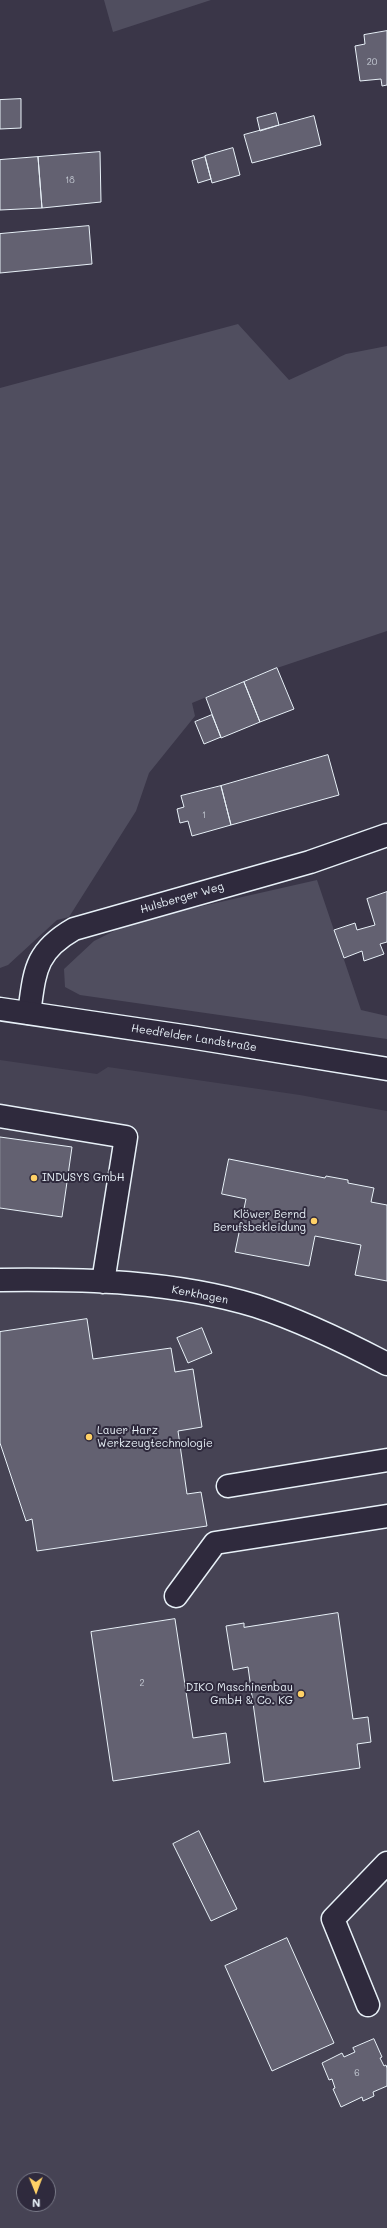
<!DOCTYPE html>
<html>
<head>
<meta charset="utf-8">
<style>
  body { margin:0 }
  #map { position:relative; width:387px; height:2228px; overflow:hidden; background:#3a3648; font-family:Mali,sans-serif }
  canvas { display:block }
  .north { position:absolute; left:16px; top:2172px; width:40px; height:40px; box-sizing:border-box; background:#2f2a3d; border:1px solid #797a88; border-radius:50%; rotate:179deg; font-size:11px; font-weight:700; line-height:16px; text-align:center; color:#e8f1f8 }
  .north::after { content:''; display:block; margin:auto; width:14px; height:18px; background:#ffd166; clip-path:polygon(50% 0,100% 100%,50% 72%,0 100%) }
</style>
</head>
<body>
<div id="map">
<canvas width="387" height="2228"></canvas>
<div class="north">N</div>
</div>
<script>
const g = document.querySelector('canvas').getContext('2d');
g.lineJoin = 'round';
function paint(path, color) { g.fillStyle = color; g.fill(path, 'evenodd'); }
function trace(path, color, width, dash) { g.strokeStyle = color; g.lineWidth = width; g.lineCap = dash ? 'butt' : 'round'; g.setLineDash(dash || []); g.stroke(path); }
function write(font, color, halo, rows, align = 'center') {
  g.font = font + ' Mali,sans-serif'; g.lineWidth = 4; g.setLineDash([]); g.textBaseline = 'middle'; g.strokeStyle = halo; g.fillStyle = color; for (const [text, x, y, turn = 0] of rows) {
    g.save(); g.translate(x, y); g.rotate((+turn || 0) * Math.PI / 180); g.textAlign = isNaN(turn) ? turn : align; if (halo) g.strokeText(text, 0, 0); g.fillText(text, 0, 0); g.restore();
  }
}
paint(new Path2D(`
  M0 1060 97 1074 108 1067 300 1095 387 1111V2228H0ZM24 2180H48V2204H24Z`), '#464354');
paint(new Path2D(`
  M104 0H211L113 32Z
  M238 324 289 380 346 354 387 346V631L277 668 192 703 195 716 149 773 136 811 69 917 57 920 8 965 0 968V388Z
  M317 880 361 1010 387 1016V1039L80 995 65 987 64 969 94 941 132 922Z`), '#504e5f');
const building = new Path2D(`
  M387 31V85L382 86 381 79 360 81 355 46 365 44 364 35Z
  M21 99V128L0 129V100Z
  M276 113 279 125 260 131 257 118Z
  M314 116 321 145 252 163 244 135Z
  M233 148 240 175 212 183 205 156Z
  M100 152 101 202 42 208 38 157Z
  M38 157 42 208 0 210V160Z
  M205 157 211 179 198 183 192 161Z
  M89 226 92 264 0 273V234Z
  M277 668 294 709 260 722 244 682Z
  M244 682 260 722 221 738 206 698Z
  M212 715 221 737 204 744 195 722Z
  M328 755 339 795 231 825 221 786Z
  M221 786 231 825 192 836 188 821 180 823 177 809 184 807 181 796Z
  M387 892V942L380 944 384 954 364 961 362 951 344 958 334 930 355 923 357 930 375 925 367 899Z
  M0 1137 72 1147 62 1217 0 1208Z
  M229 1159 325 1178 326 1176 348 1180V1183L374 1188 371 1202 387 1205V1281L355 1275 361 1245 315 1236 309 1266 235 1252 246 1199 222 1194Z
  M87 1319 93 1359 171 1348 175 1372 193 1369 202 1427 178 1431 187 1494 201 1492 207 1526 37 1551 32 1519 26 1521 0 1443V1332Z
  M202 1328 212 1353 188 1363 177 1338Z
  M338 1613 353 1719 368 1717 371 1742 357 1744 360 1768 264 1782 248 1667 233 1670 226 1626 244 1623V1627Z
  M175 1619 193 1738 226 1733 230 1763 113 1781 91 1632Z
  M199 1831 237 1909 211 1921 173 1844Z
  M287 1938 334 2043 272 2071 225 1966Z
  M374 2039 382 2057 380 2058 384 2066 386 2065 387 2068V2086L373 2092 374 2096 363 2101 362 2097 341 2107 333 2089 335 2088 332 2079 329 2080 322 2063 342 2053 344 2057 355 2052 353 2048Z`);
paint(building, '#636171');
trace(building, '#e8f1f8', 1);
const minor = new Path2D(`
  M29 1013C35 972 34 952 74 929L310 862 387 835
  M0 1116 126 1137 103 1282
  M0 1280C85 1279 174 1281 256 1306 302 1321 345 1342 387 1364
  M228 1486 387 1460
  M176 1596 215 1543 387 1516
  M368 2005 333 1919 387 1863`);
const major = new Path2D(`
  M0 1009 190 1037 387 1069`);
trace(minor, '#e8f1f8', 25);
trace(major, '#e8f1f8', 25);
trace(minor, '#2f2a3d', 22);
trace(major, '#2f2a3d', 22);
for (const [x, y, r, color] of [
  [34,1178,4,"#ffd166"],
  [314,1221,4,"#ffd166"],
  [89,1437,4,"#ffd166"],
  [301,1694,4,"#ffd166"]
]) { const dot = new Path2D(); dot.arc(x, y, r, 0, 2 * Math.PI); g.fillStyle = color; g.fill(dot); trace(dot, '#2f2a3d', 1.5); }
write('9px', '#c7cdd6', null, [
  ["20",372,62],
  ["18",70,180],
  ["1",204,815],
  ["2",142,1683],
  ["6",357,2073]
]);
write('11px', '#e8f1f8', '#2f2a3d', [
  ["Hulsberger Weg",182,898,-16],
  ["Heedfelder Landstraße",194,1038,9],
  ["Kerkhagen",200,1295,11]
]);
write('11px', '#e8f1f8', '#2f2a3d', [
  ["INDUSYS GmbH",42,1178],
  ["Klöwer Bernd",306,1215,"right"],
  ["Berufsbekleidung",306,1228,"right"],
  ["Lauer Harz",97,1431],
  ["Werkzeugtechnologie",97,1444],
  ["DIKO Maschinenbau",293,1688,"right"],
  ["GmbH & Co. KG",293,1701,"right"]
], 'left');
</script>
</body>
</html>
